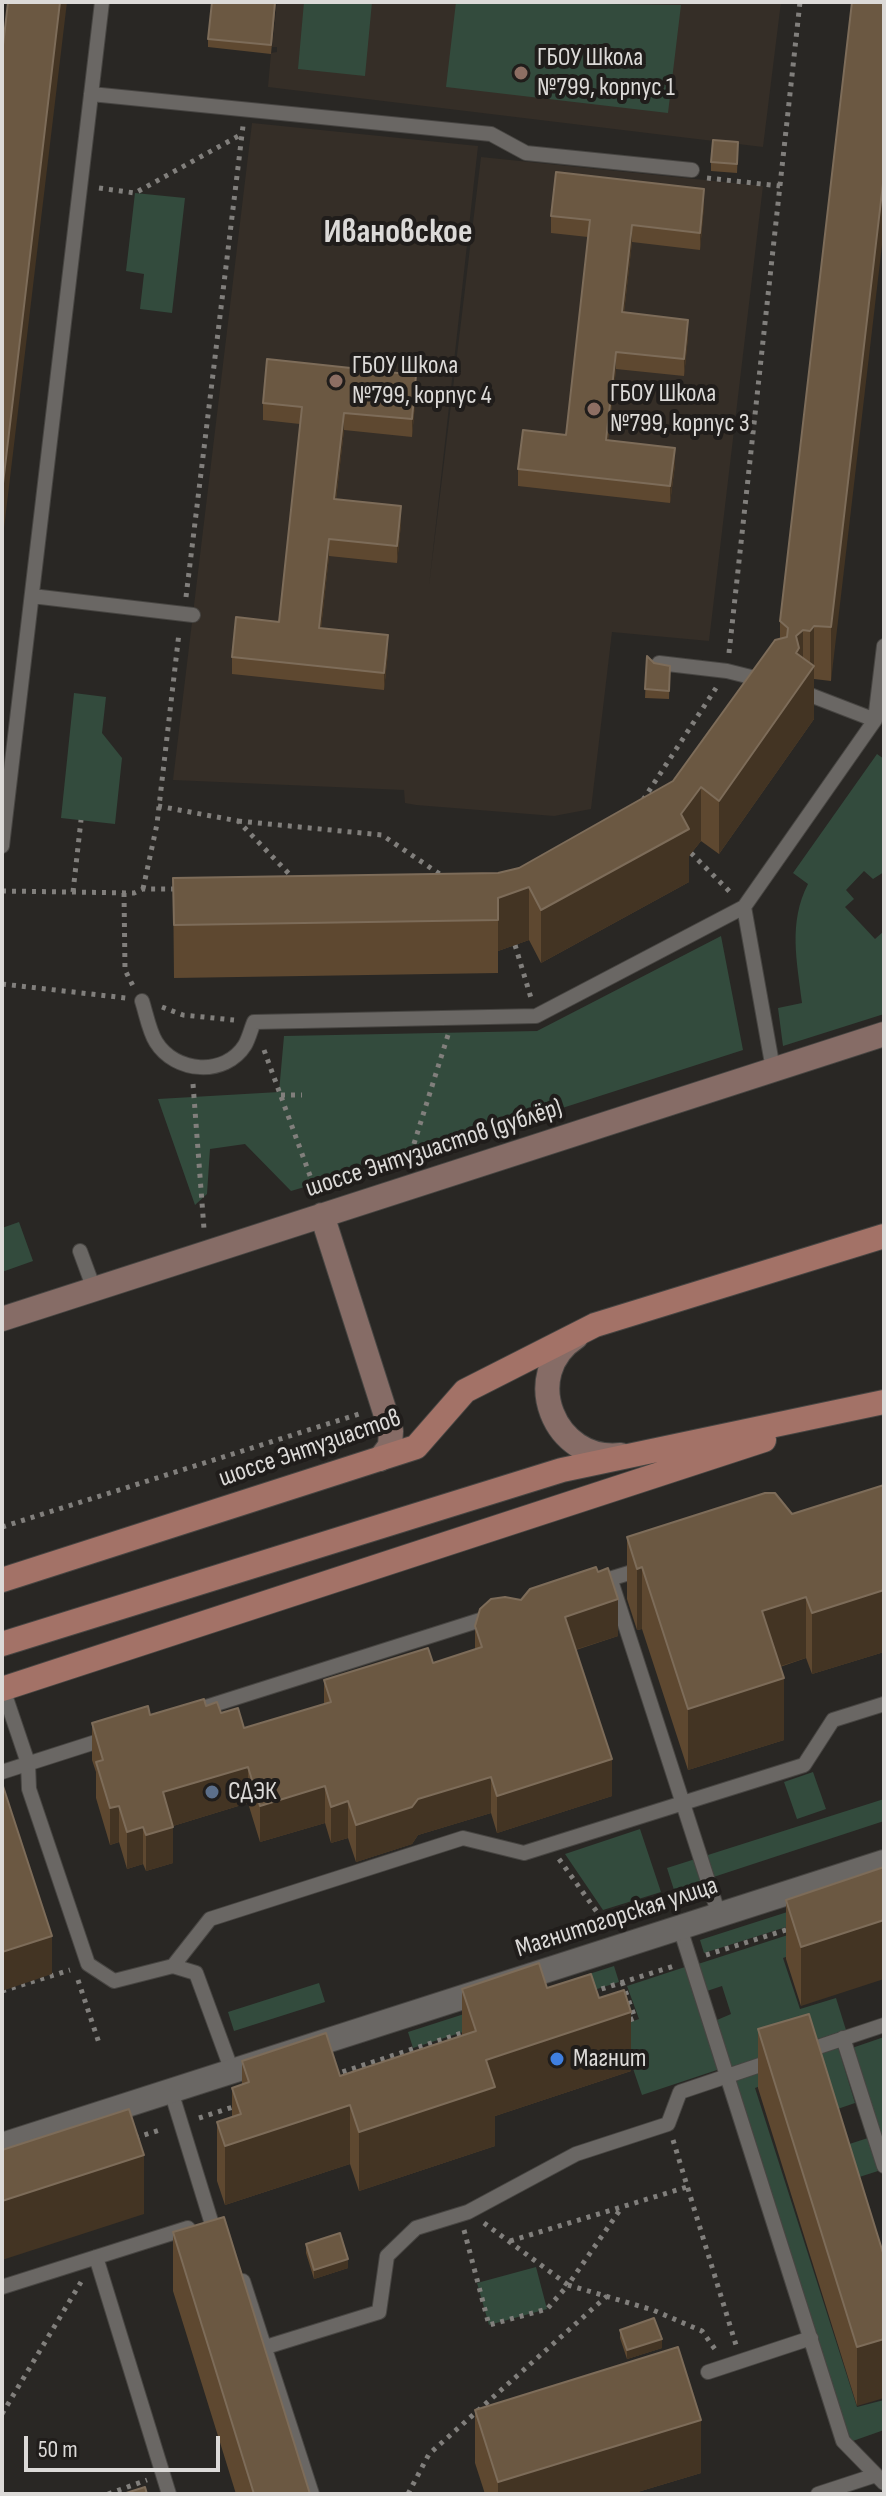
<!DOCTYPE html>
<html>
<head>
<meta charset="utf-8">
<style>
  body { margin:0 }
  #map { position:relative; width:886px; height:2496px; overflow:hidden; background:#292724; font-family:"Sofia Sans Condensed",sans-serif }
  canvas { display:block }
  .frame { position:absolute; inset:0; border:4px solid #dcdad8; pointer-events:none }
  .scale { position:absolute; left:24px; top:2436px; width:196px; height:36px; box-sizing:border-box; border:4px solid #dcdad8; border-top:0; padding-left:10px; font-size:24px; line-height:28px; white-space:nowrap; color:#dcdad8; -webkit-text-stroke:6px #201d1b; paint-order:stroke }
</style>
</head>
<body>
<div id="map">
<canvas width="886" height="2496"></canvas>
<div class="frame"></div>
<div class="scale">50 m</div>
</div>
<script>
const g = document.querySelector('canvas').getContext('2d');
g.lineJoin = 'round';
function paint(path, color) { g.fillStyle = color; g.fill(path, 'evenodd'); }
function trace(path, color, width, dash) { g.strokeStyle = color; g.lineWidth = width; g.lineCap = dash ? 'butt' : 'round'; g.setLineDash(dash || []); g.stroke(path); }
function write(font, color, halo, rows, align = 'center') {
  g.font = font + ' "Sofia Sans Condensed",sans-serif'; g.lineWidth = 8; g.setLineDash([]); g.textBaseline = 'middle'; g.strokeStyle = halo; g.fillStyle = color; for (const [text, x, y, turn = 0] of rows) {
    g.save(); g.translate(x, y); g.rotate((+turn || 0) * Math.PI / 180); g.textAlign = isNaN(turn) ? turn : align; if (halo) g.strokeText(text, 0, 0); g.fillText(text, 0, 0); g.restore();
  }
}
paint(new Path2D(`
  M277 2H781L763 147 268 87 271 53 277 52V47H272Z
  M252 123 478 146 429 586 481 157 763 186 709 641 612 632 591 809 554 816 416 805 405 803 404 790 173 780Z`), '#352e27');
paint(new Path2D(`
  M304 2H372L365 76 298 69Z
  M456 2 681 5 668 113 446 87Z
  M135 193 185 198 172 313 140 309 144 274 126 271Z
  M74 693 106 697 102 733 122 758 115 824 61 818Z
  M877 754 884 759V872L873 879 864 871 846 890 854 899 845 907 875 939 884 931V1014L783 1046 778 1008 802 1003C797 961 788 923 808 884L793 873Z
  M721 936 743 1050 472 1137 291 1191 245 1144 210 1149 207 1194 195 1205 158 1099 279 1092 284 1036 537 1031Z
  M19 1222 33 1261 2 1272V1228Z
  M813 1772 826 1809 797 1819 784 1782Z
  M884 1799V1821L674 1890 667 1868Z
  M640 1829 661 1892 603 1910 565 1854Z
  M884 1881V1896L704 1953 700 1940Z
  M884 1904V1924L783 1958 800 2009 836 1998 846 2030 731 2067 717 2020 731 2014 722 1986 707 1991 698 1964Z
  M614 1966 619 1982 413 2048 408 2032Z
  M685 1967 720 2069 642 2095 626 2048 593 2035 639 2019 627 1986Z
  M319 1983 325 2002 234 2031 228 2012Z
  M884 2037V2145L852 2048Z
  M838 2047 855 2103 826 2113 810 2068 755 2088 857 2407 884 2400V2430L850 2442 734 2078Z
  M868 2138 878 2171 850 2180 840 2147Z
  M536 2267 547 2309 489 2325 477 2283Z`), '#334b3d');
const lane = new Path2D(`
  M91 94 491 134 526 153 692 170
  M32 596 193 615
  M659 663 727 671 767 681
  M805 693 875 720
  M2 846 102 2
  M744 907 773 1069
  M142 1001C146 1013 149 1031 156 1042 175 1073 225 1077 245 1045 249 1038 251 1029 254 1022L536 1016 744 907 875 720 884 646
  M80 1251 94 1289
  M593 1584 642 1569
  M612 1584 719 1915
  M3 1689 28 1763 29 1789 88 1964 114 1981 173 1966 196 1973 232 2071
  M200 1709 493 1616
  M2 1772 108 1738
  M680 1928 843 2441 884 2483
  M173 1966 210 1919 463 1838 524 1853 804 1765 833 1720 884 1704
  M843 2038 884 2166
  M803 2052 884 2025
  M171 2091 211 2221 220 2234
  M96 2257 169 2494
  M243 2281 312 2494
  M2 2287 188 2228
  M266 2347 379 2312 387 2256 416 2228 468 2212 576 2154 668 2124 680 2092 775 2060
  M708 2372 811 2338
  M818 2494 876 2475`);
const street = new Path2D(`
  M2 2145 884 1862`);
const secondary = new Path2D(`
  M322 1215 391 1431 390 1446 380 1459
  M2 1319 884 1034
  M576 1337C519 1374 554 1463 621 1455`);
const primary = new Path2D(`
  M2 1580 416 1447 465 1391 595 1325 884 1236
  M2 1644 562 1470 884 1402
  M2 1689 764 1440`);
trace(lane, '#474542', 16);
trace(street, '#474542', 26);
trace(secondary, '#474542', 26);
trace(primary, '#474542', 26);
trace(new Path2D(`
  M707 178 780 186
  M99 188 135 193 242 134
  M186 597 243 126
  M729 653 800 2
  M643 800 716 688
  M158 806 238 821 295 880
  M238 821 382 835 444 877
  M691 853 730 892
  M143 889 157 824 179 633
  M2 891 134 893 143 889H180
  M73 892 81 820
  M124 893 125 970 133 986
  M515 945 531 998
  M2 984 126 998
  M162 1007 183 1015 234 1020
  M264 1050 316 1192
  M193 1084 204 1229
  M281 1095H302
  M408 1163 448 1035
  M2 1527 359 1414
  M559 1859 607 1926
  M706 1955 792 1928
  M78 1980 99 2043
  M622 1982 635 2018 627 2021
  M2 1991 70 1970
  M592 1992 674 1966
  M333 2075 468 2031
  M199 2118 236 2106
  M135 2138 163 2129
  M673 2140 736 2345
  M484 2223 568 2285 622 2207
  M464 2230 489 2325 547 2309 568 2285 653 2310 702 2331 717 2352
  M510 2241 687 2187
  M2 2414 81 2282
  M108 2494 147 2480
  M408 2494 429 2454 607 2296`), '#817f7c', 5, [4, 6]);
trace(lane, '#6a6764', 14);
trace(street, '#6a6764', 24);
trace(secondary, '#866c66', 24);
trace(primary, '#a37267', 24);
paint(new Path2D(`
  M276 2 271 54 208 47V39Z
  M852 2 831 681 814 679V719L719 854 701 841 689 856V882L541 963 529 940 498 951V973L174 978 173 878 498 873 519 868 673 781 780 639V621Z
  M738 151 737 173 711 171V162Z
  M704 206 700 250 632 242 624 313 688 337 684 376 616 369 608 441 675 465 670 503 518 486V469L566 435 588 237 551 233V216Z
  M416 392 412 437 344 430 336 500 401 524 397 563 329 556 321 628 388 652 384 690 232 674V657L279 622 300 424 263 420V403Z
  M647 656 654 663 670 666 669 699 645 698Z
  M884 1485V1652L812 1674 806 1658 780 1667 784 1740 688 1770 642 1629 637 1630 627 1599V1537L792 1514Z
  M475 1626 618 1636 576 1650 612 1796 497 1833 491 1813 418 1835 412 1844 356 1862 348 1838 331 1843 325 1823 260 1842 248 1803 173 1826V1863L146 1871 143 1864 127 1869 119 1842 110 1845 96 1798V1772L92 1760V1723L206 1706 221 1713 244 1728 324 1704V1680L433 1663 475 1650Z
  M884 1867 801 2006 786 1959V1900Z
  M547 1988 599 1998 631 2071 495 2116V2146L359 2191 350 2164 225 2205 217 2181V2122L232 2117V2088L242 2085V2061L340 2076 462 2036V1989Z
  M758 2029 884 2256 857 2406 758 2088Z
  M173 2232 310 2494H236L173 2291Z
  M306 2244 348 2268 314 2279 306 2253Z
  M620 2330 662 2348 627 2359 620 2338Z
  M475 2410 701 2473 631 2494H485L475 2463Z`), '#5e4830');
paint(new Path2D(`
  M60 2H67L2 545V492Z
  M884 175V228L831 681V627Z
  M704 189V206L700 250V233Z
  M632 225V242L622 330V312Z
  M688 320V337L684 376V359Z
  M616 352V369L606 458V440Z
  M416 375V392L412 437V419Z
  M344 413V430L334 516V499Z
  M675 448V465L670 503V486Z
  M401 506V524L397 563V546Z
  M329 539V556L319 645V628Z
  M814 626V719L719 854V801L796 636 803 630V682L810 671V631Z
  M388 635V652L384 690V673Z
  M701 787V841L689 856V882L541 963V910L681 814Z
  M529 887V940L498 951V898Z
  M642 1567V1629L637 1630V1569Z
  M884 1590V1652L812 1674V1613Z
  M806 1597V1658L762 1672V1611Z
  M618 1599V1636L565 1653V1617Z
  M784 1678V1740L688 1770V1709Z
  M612 1759V1796L497 1833V1796Z
  M248 1767V1803L163 1829V1792Z
  M491 1777V1813L418 1835 412 1844 356 1862V1825L418 1799Z
  M325 1786V1823L260 1842V1806Z
  M348 1801V1838L331 1843V1807Z
  M119 1806V1842L110 1845V1808Z
  M143 1827V1864L127 1869V1832Z
  M173 1827V1863L146 1871V1835Z
  M884 1920V1979L801 2006V1947Z
  M52 1936V1974L2 1991V1952Z
  M631 2012V2071L495 2116V2146L359 2191V2132L486 2060Z
  M350 2105V2164L225 2205V2146Z
  M144 2155V2214L2 2260V2201Z
  M348 2259V2268L314 2279V2270Z
  M662 2339V2348L627 2359V2350Z
  M884 2339V2398L857 2406V2347Z
  M701 2420V2473L631 2494H498V2482Z`), '#433423');
const building = new Path2D(`
  M8 2H60L2 492V54Z
  M212 2H275L271 45 208 39Z
  M852 2H884V175L831 627 814 626 810 631 803 630 796 636 799 648 796 653 814 666 719 801 701 787 681 814 689 829 541 910 529 887 498 898V920L174 925 173 878 498 873 519 868 673 781 775 640 787 637 788 628 780 621Z
  M713 140 738 142 737 164 711 162Z
  M556 172 704 189 700 233 632 225 622 312 688 320 684 359 616 352 606 440 675 448 670 486 518 469 523 430 566 435 590 220 551 216Z
  M267 359 416 375 412 419 344 413 334 499 401 506 397 546 329 539 319 628 388 635 384 673 232 657 236 617 279 622 302 407 263 403Z
  M647 656 654 663 670 666 669 691 645 689Z
  M884 1485V1590L812 1613 806 1597 762 1611 784 1678 688 1709 642 1567 637 1569 627 1537 765 1493H775L792 1514Z
  M596 1567 598 1572 608 1568 618 1599 565 1617 612 1759 497 1796 491 1777 418 1799 412 1807 356 1825 348 1801 331 1807 325 1786 260 1806 248 1767 163 1792 173 1827 146 1835 143 1827 127 1832 119 1806 110 1808 96 1762 103 1760 92 1723 148 1706 150 1715 204 1699 206 1706 217 1702 221 1713 238 1708 244 1728 331 1702 324 1680 428 1648 433 1663 482 1647 475 1626 480 1609 491 1599 505 1597 521 1600 530 1589Z
  M2 1783 52 1936 2 1952Z
  M884 1867V1920L801 1947 786 1900Z
  M539 1963 547 1988 591 1974 599 1998 624 1990 631 2012 486 2060 495 2087 359 2132 350 2105 225 2146 217 2122 241 2114 232 2088 249 2082 242 2061 326 2033 340 2076 476 2031 462 1989Z
  M809 2014 884 2256V2339L857 2347 758 2029Z
  M129 2109 144 2155 2 2201V2150Z
  M224 2217 310 2494H254L173 2232Z
  M340 2233 348 2259 314 2270 306 2244Z
  M654 2318 662 2339 627 2350 620 2330Z
  M678 2347 701 2420 498 2482 475 2410Z
  M145 2487 147 2494H123Z`);
paint(building, '#6b5842');
trace(building, '#7d6c59', 2);
for (const [x, y, r, color] of [
  [521,73,8,"#8d6e63"],
  [336,381,8,"#8d6e63"],
  [594,409,8,"#8d6e63"],
  [212,1792,8,"#5c6f8a"],
  [557,2059,8,"#3f7fe0"]
]) { const dot = new Path2D(); dot.arc(x, y, r, 0, 2 * Math.PI); g.fillStyle = color; g.fill(dot); trace(dot, '#201d1b', 3); }
write('26px', '#dcdad8', '#201d1b', [
  ["ГБОУ Школа",537,58],
  ["№799, корпус 1",537,88],
  ["ГБОУ Школа",352,366],
  ["№799, корпус 4",352,396],
  ["ГБОУ Школа",610,394],
  ["№799, корпус 3",610,424],
  ["СДЭК",228,1792],
  ["Магнит",573,2059]
], 'left');
write('26px', '#dcdad8', '#201d1b', [
  ["шоссе Энтузиастов (дублёр)",434,1149,-18],
  ["шоссе Энтузиастов",310,1449,-19],
  ["Магнитогорская улица",617,1918,-18]
]);
write('bold 34px', '#dcdad8', '#201d1b', [
  ["Ивановское",398,233]
]);
</script>
</body>
</html>
